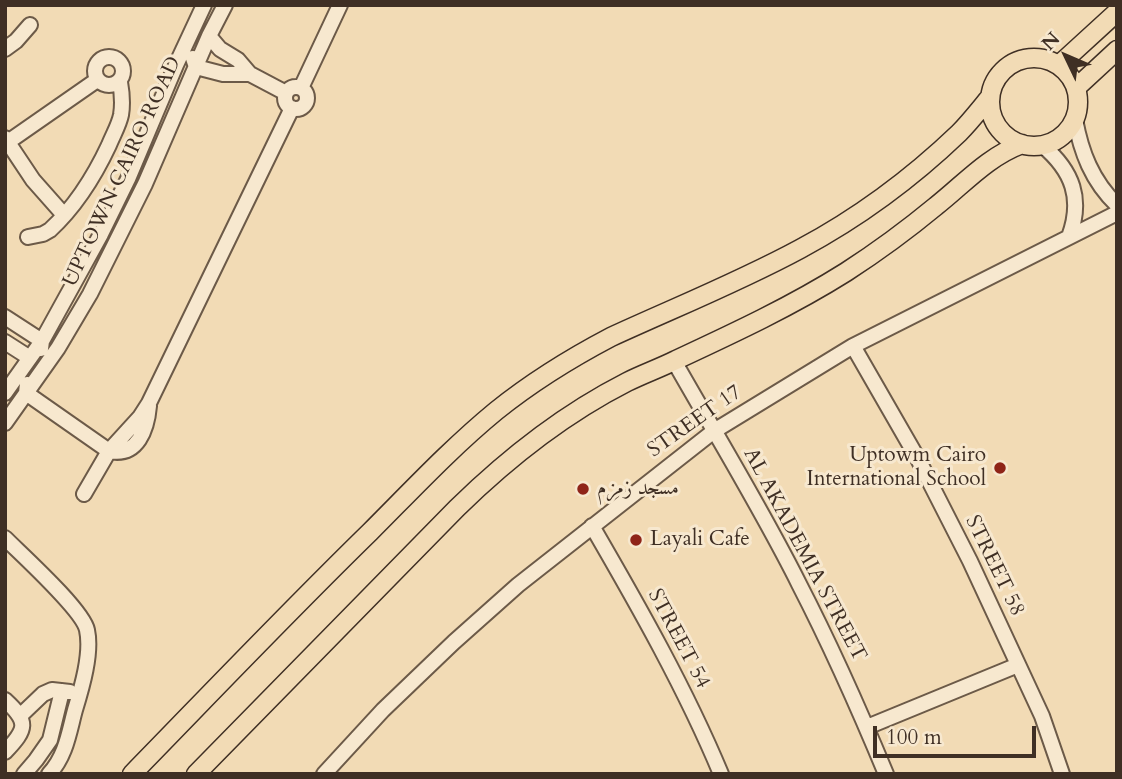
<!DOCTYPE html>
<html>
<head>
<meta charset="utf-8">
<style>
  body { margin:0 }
  #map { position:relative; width:1122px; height:779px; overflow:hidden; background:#f2dbb5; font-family:Cardo,serif }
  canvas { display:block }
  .frame { position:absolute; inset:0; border:7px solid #3f2f24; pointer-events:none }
  .north { position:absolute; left:1031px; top:21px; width:70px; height:70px; -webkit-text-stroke:5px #f7e8cf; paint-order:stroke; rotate:314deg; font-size:19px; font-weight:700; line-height:28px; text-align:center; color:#3f2f24 }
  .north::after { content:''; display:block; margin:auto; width:24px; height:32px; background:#3f2f24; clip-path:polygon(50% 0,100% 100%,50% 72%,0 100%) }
  .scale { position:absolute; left:873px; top:726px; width:163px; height:32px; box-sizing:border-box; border:4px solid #3f2f24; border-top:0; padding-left:9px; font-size:21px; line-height:24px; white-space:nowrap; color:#3f2f24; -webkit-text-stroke:5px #f7e8cf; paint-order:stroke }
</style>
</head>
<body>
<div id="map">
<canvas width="1122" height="779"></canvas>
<div class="frame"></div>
<div class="north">N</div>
<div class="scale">100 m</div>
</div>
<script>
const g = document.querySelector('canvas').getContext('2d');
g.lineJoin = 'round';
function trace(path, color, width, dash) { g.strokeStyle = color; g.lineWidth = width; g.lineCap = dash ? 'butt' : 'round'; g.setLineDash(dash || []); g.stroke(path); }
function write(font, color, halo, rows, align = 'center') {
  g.font = font + ' Cardo,Amiri,serif'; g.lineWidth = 6; g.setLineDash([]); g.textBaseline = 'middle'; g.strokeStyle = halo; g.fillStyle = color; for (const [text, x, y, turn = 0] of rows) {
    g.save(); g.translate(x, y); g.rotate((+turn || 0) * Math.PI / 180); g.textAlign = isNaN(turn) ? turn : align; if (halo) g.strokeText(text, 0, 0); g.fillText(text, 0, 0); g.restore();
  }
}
const minor = new Path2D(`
  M209 36 220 49 238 60 250 74 286 93
  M5 49 16 41 30 25
  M95 71a14 14 0 1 1 28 0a14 14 0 1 1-28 0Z
  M193 58 196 67 223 74H250
  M285 98a11 11 0 1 1 22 0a11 11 0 1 1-22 0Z
  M301 88 340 5
  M1075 119C1081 152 1092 181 1117 205
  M5 138 33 180 64 215
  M5 144 97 80
  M1042 145C1073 171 1083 199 1069 237
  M28 237 43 234 50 230C76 206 94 177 109 145 113 135 119 125 121 115 123 103 122 93 120 82
  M5 317 42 341 41 349
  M5 342 30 358
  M853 346 918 459 970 561 1042 716 1062 774
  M674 361C716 435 761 508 799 584 831 646 859 709 886 774
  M27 384 26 393 109 451C138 457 147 429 149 406
  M5 393 42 341 101 234 128 179 176 65 204 5
  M5 423 58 348 90 294 145 184 209 36 225 5
  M84 494 109 451 140 417 149 403 292 108
  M592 526C639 607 685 688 721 774
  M5 538C22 555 83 610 87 630 92 653 82 687 75 710 69 732 66 756 49 774
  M5 700C29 722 27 729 5 752
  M21 715 43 694 52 690 70 692
  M867 727 1018 665
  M24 774 36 760 50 740 62 691
  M324 774 383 710 454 642 518 585 714 431 853 346 1117 213`);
const major = new Path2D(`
  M990 102a44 44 0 1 1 88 0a44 44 0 1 1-88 0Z
  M1059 65 1117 12
  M1076 88 1117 50
  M132 774C211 693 289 611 370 532 411 491 451 448 496 411 532 382 571 358 611 337 674 308 739 282 800 249 858 218 911 179 959 133 970 122 980 109 990 97
  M196 774 457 508C508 458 564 414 627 382 643 374 660 368 676 360 734 333 792 306 846 272 877 252 907 230 936 206 964 184 987 157 1022 144`);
trace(minor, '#6c5a48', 18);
trace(major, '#3f2f24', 21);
trace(minor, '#f7e8cf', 14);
trace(major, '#f2dbb5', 18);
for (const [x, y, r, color] of [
  [1000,468,7,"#8f2418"],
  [583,489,7,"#8f2418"],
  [636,540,7,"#8f2418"]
]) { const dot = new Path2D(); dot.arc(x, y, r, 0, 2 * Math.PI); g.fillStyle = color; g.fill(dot); trace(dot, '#f7e8cf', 2.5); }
write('21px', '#3f2f24', '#f7e8cf', [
  ["UPTOWN CAIRO ROAD",123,172,-65],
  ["STREET 17",695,422,-35],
  ["AL AKADEMIA STREET",804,555,62],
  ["STREET 58",994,566,64],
  ["STREET 54",678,639,62]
]);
write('21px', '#3f2f24', '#f7e8cf', [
  ["Uptowm Cairo",986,456,"right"],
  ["International School",986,480,"right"],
  ["مسجد زمزم",597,489],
  ["Layali Cafe",650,540]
], 'left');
</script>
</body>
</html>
